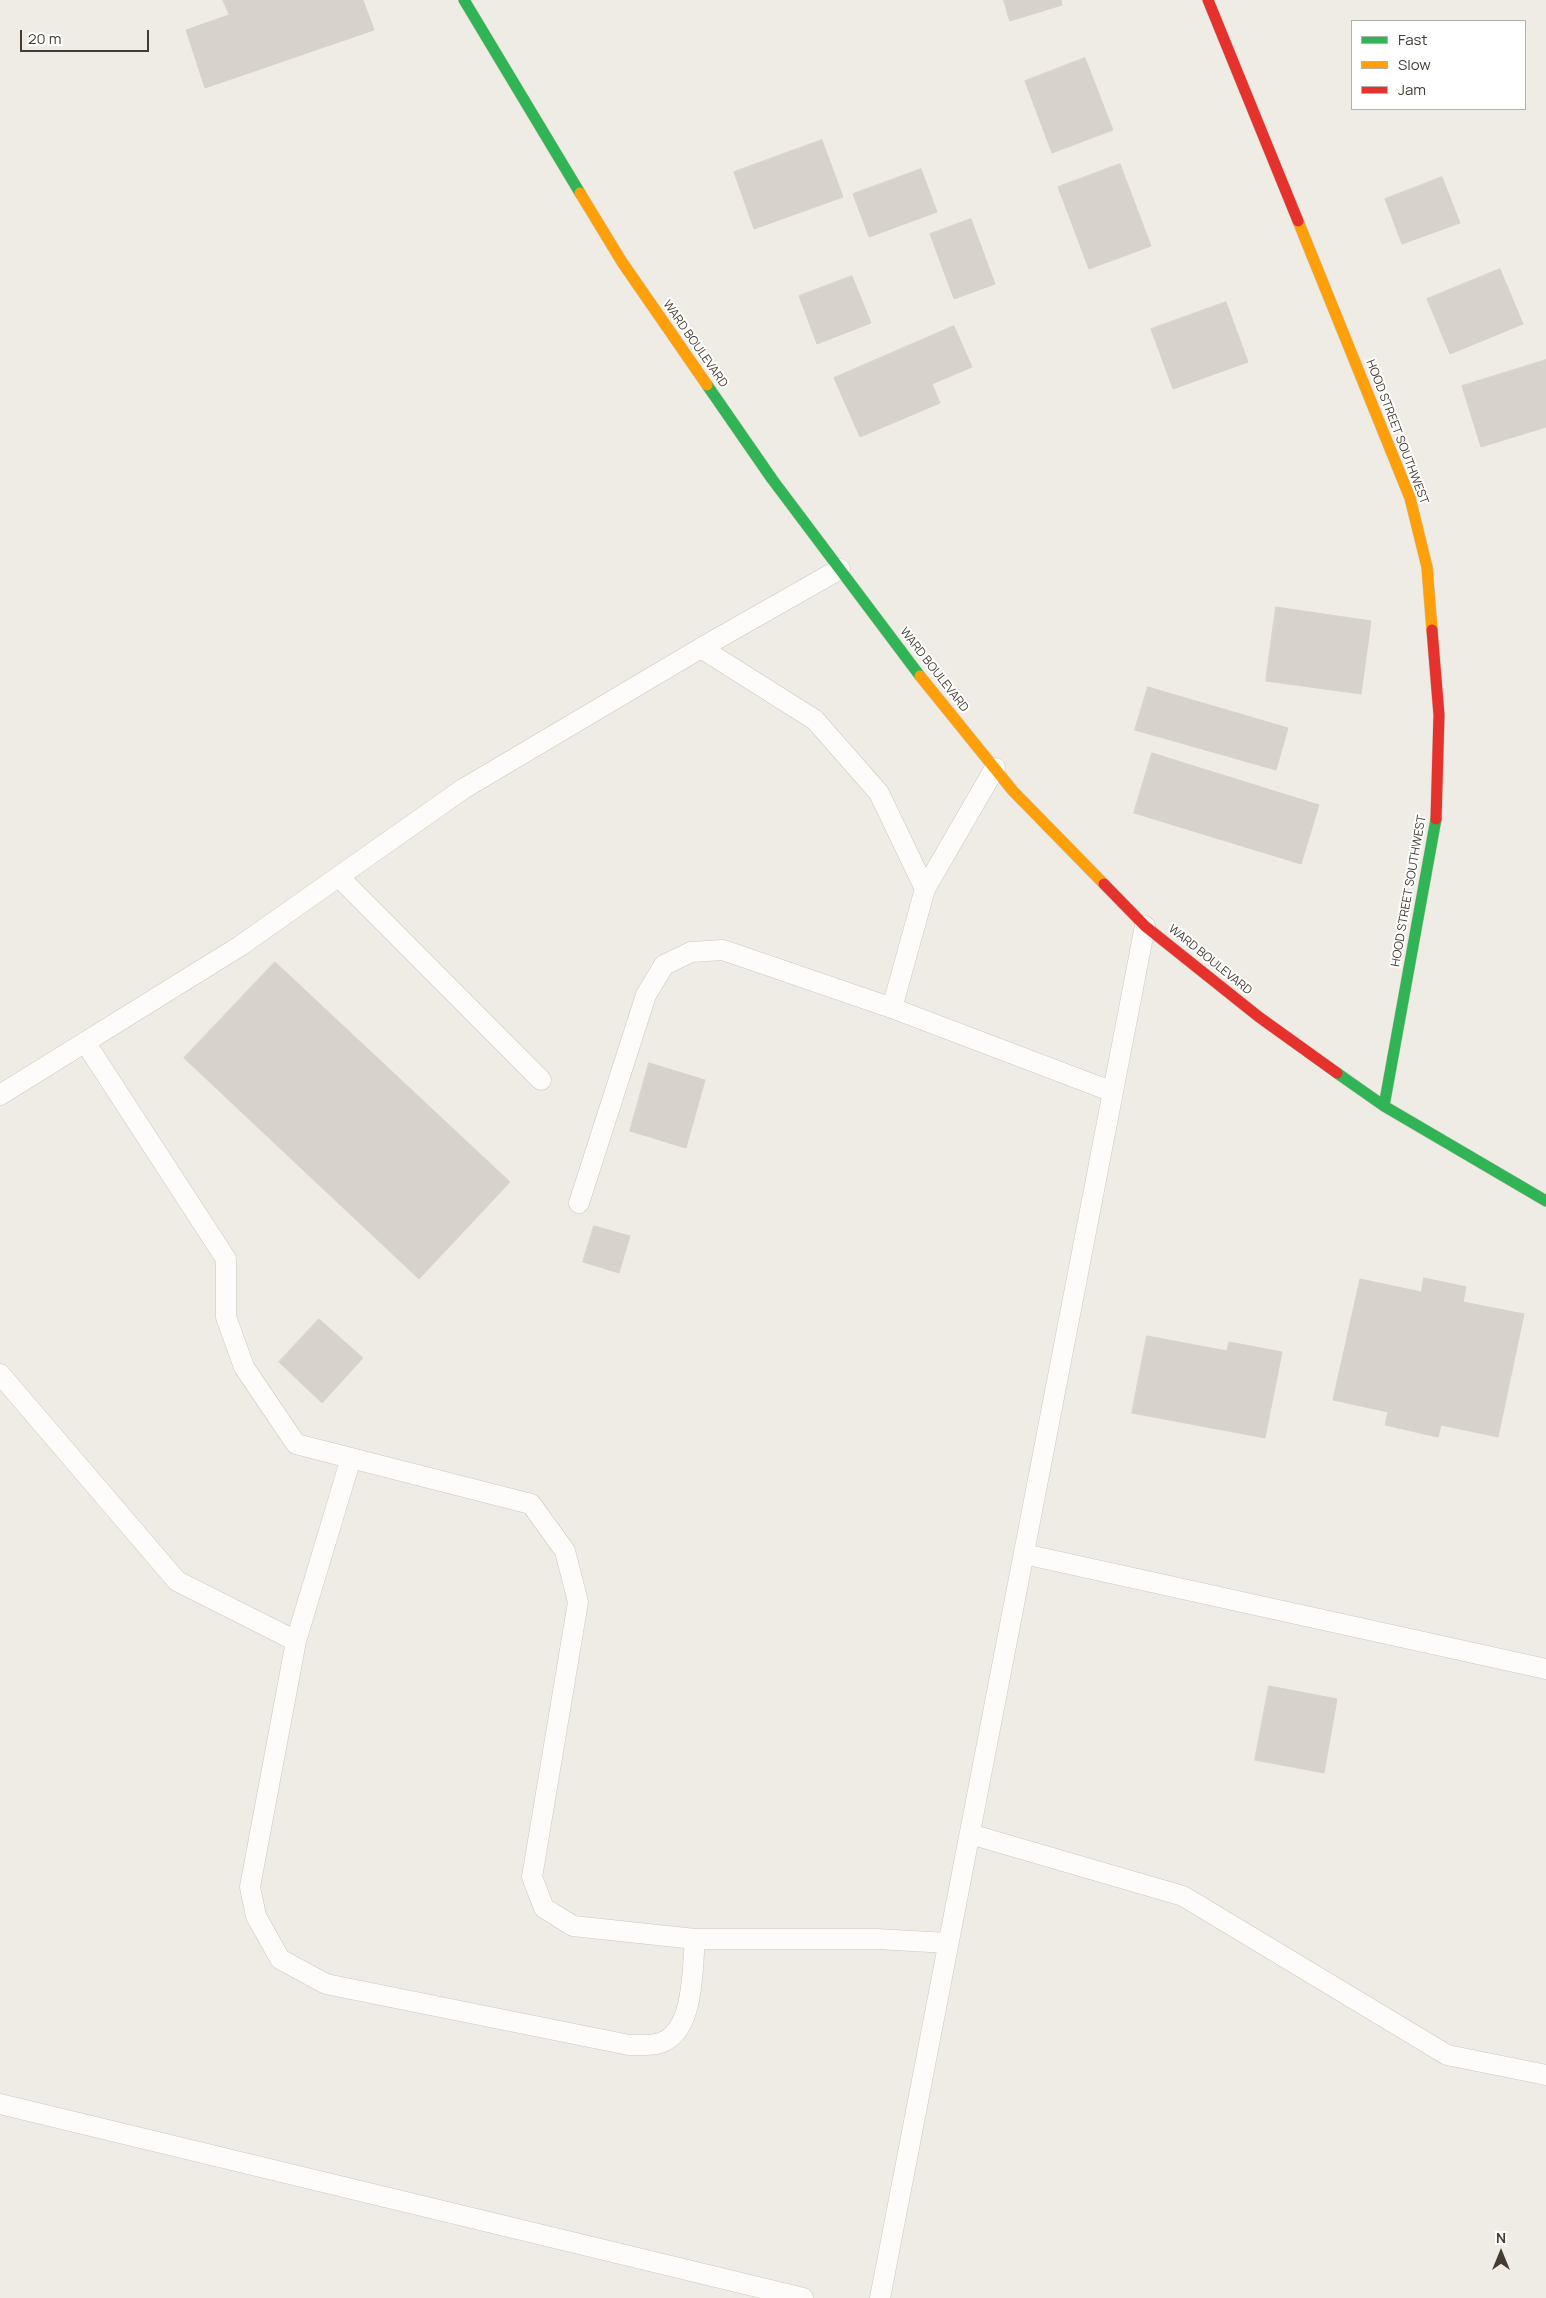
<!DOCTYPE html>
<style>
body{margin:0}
#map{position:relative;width:1546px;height:2298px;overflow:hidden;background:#efece5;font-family:Manrope,sans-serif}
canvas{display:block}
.legend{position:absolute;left:1351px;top:20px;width:175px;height:90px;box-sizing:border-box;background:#fff;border:1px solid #b4b1ad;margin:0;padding:6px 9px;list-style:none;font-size:15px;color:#443c32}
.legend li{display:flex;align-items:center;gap:10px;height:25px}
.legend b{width:25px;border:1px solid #b4b1ad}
.north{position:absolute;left:1476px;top:2228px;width:50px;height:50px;-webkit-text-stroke:4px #fff;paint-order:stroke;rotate:0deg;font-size:14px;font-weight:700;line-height:20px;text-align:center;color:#443c32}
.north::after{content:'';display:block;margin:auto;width:18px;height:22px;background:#443c32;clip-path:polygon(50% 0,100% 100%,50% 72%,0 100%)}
.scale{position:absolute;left:20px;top:30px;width:129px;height:22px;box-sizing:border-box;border:2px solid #443c32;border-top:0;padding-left:6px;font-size:15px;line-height:18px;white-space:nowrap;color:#443c32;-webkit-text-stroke:4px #fff;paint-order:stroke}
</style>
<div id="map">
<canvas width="1546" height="2298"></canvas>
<ul class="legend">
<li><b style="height:6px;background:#30b455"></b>Fast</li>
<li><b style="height:6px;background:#ff9f0a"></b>Slow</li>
<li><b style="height:6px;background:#e5322d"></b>Jam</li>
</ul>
<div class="north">N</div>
<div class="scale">20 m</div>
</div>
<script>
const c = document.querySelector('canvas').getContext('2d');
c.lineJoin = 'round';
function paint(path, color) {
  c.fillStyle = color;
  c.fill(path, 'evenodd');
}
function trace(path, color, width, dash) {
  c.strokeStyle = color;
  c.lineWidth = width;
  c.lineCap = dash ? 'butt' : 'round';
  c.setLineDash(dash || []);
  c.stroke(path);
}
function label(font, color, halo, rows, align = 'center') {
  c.font = font + ' Manrope,sans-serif';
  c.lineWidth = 4;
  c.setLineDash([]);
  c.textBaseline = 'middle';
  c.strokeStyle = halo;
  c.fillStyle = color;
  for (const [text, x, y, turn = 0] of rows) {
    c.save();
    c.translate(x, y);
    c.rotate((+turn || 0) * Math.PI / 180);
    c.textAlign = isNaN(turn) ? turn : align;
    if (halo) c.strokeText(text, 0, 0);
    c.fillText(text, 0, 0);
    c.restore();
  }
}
const building = new Path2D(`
 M223,0H363L374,30L205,88L186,30L229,15Z
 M1004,0H1061L1062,5L1010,21Z
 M1085,58L1113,130L1052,153L1025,81Z
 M822,140L843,197L754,229L734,172Z
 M1120,164L1151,246L1089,269L1058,187Z
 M921,169L937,212L869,237L853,194Z
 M1442,177L1460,223L1402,244L1385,199Z
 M971,219L995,284L954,299L930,234Z
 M1500,269L1523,324L1450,354L1427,299Z
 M852,276L871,323L817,344L799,296Z
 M1226,302L1248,362L1173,389L1151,329Z
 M954,326L972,367L932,384L940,403L860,437L834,378Z
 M1546,360V427L1481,447L1462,386Z
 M1276,607L1371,621L1361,694L1266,681Z
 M1148,687L1288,728L1276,770L1135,730Z
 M1152,753L1319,805L1301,864L1134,813Z
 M275,962L510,1182L419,1279L184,1058Z
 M649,1063L705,1080L686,1148L630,1131Z
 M594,1226L630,1236L619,1273L583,1262Z
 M1424,1278L1466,1287L1463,1302L1524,1314L1498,1437L1441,1425L1438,1437L1385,1425L1388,1412L1333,1400L1360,1279L1421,1292Z
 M319,1319L363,1358L322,1403L279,1362Z
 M1147,1336L1227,1351L1229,1342L1282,1352L1265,1438L1132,1413Z
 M1269,1686L1337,1699L1324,1773L1255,1760Z`);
paint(building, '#d7d3cc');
trace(building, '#d7d2cb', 1);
const lane = new Path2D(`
 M701,648L840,569
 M339,877L541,1080
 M925,889L995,768
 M85,1042L226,1259V1317L244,1367L296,1444L531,1504L565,1551L578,1602L532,1877L544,1908L573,1926L695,1939H877L948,1943
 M0,1095L240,946L463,789L701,648L815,720L879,793L925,889L892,1008L1113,1092
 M579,1203L646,995L664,965L691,952L723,950L892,1008
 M0,1374L177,1581L296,1641L250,1887L256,1916L280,1959L326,1984L629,2045C639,2045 651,2046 660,2043C695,2032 692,1968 695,1939
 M1024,1554L1546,1669
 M296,1641L351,1458
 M970,1834L1183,1896L1447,2055L1546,2075
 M0,2104L803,2298
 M880,2298L1145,926`);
const fast = new Path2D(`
 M464,0L580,193
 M707,385L772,479L920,676
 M1337,1073L1384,1106L1546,1201
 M1384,1106L1436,819`);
const slow = new Path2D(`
 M580,193L622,262L707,385
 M1298,221L1410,498L1427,567L1432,630
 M920,676L1013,791L1104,884`);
const jam = new Path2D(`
 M1208,0L1298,221
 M1432,630L1439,715L1436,819
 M1104,884L1145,926L1259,1017L1337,1073`);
trace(lane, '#cbc8c1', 21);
trace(fast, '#d0cabd', 12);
trace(slow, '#d0cabd', 12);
trace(jam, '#d0cabd', 12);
trace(lane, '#fdfcfb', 20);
trace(fast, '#30b455', 11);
trace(slow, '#ff9f0a', 11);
trace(jam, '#e5322d', 11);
label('12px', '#443c32', '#fff', [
 ["WARD BOULEVARD",695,344,55],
 ["HOOD STREET SOUTHWEST",1397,432,69],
 ["WARD BOULEVARD",934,670,52],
 ["HOOD STREET SOUTHWEST",1409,891,-80],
 ["WARD BOULEVARD",1210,960,39]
]);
</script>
